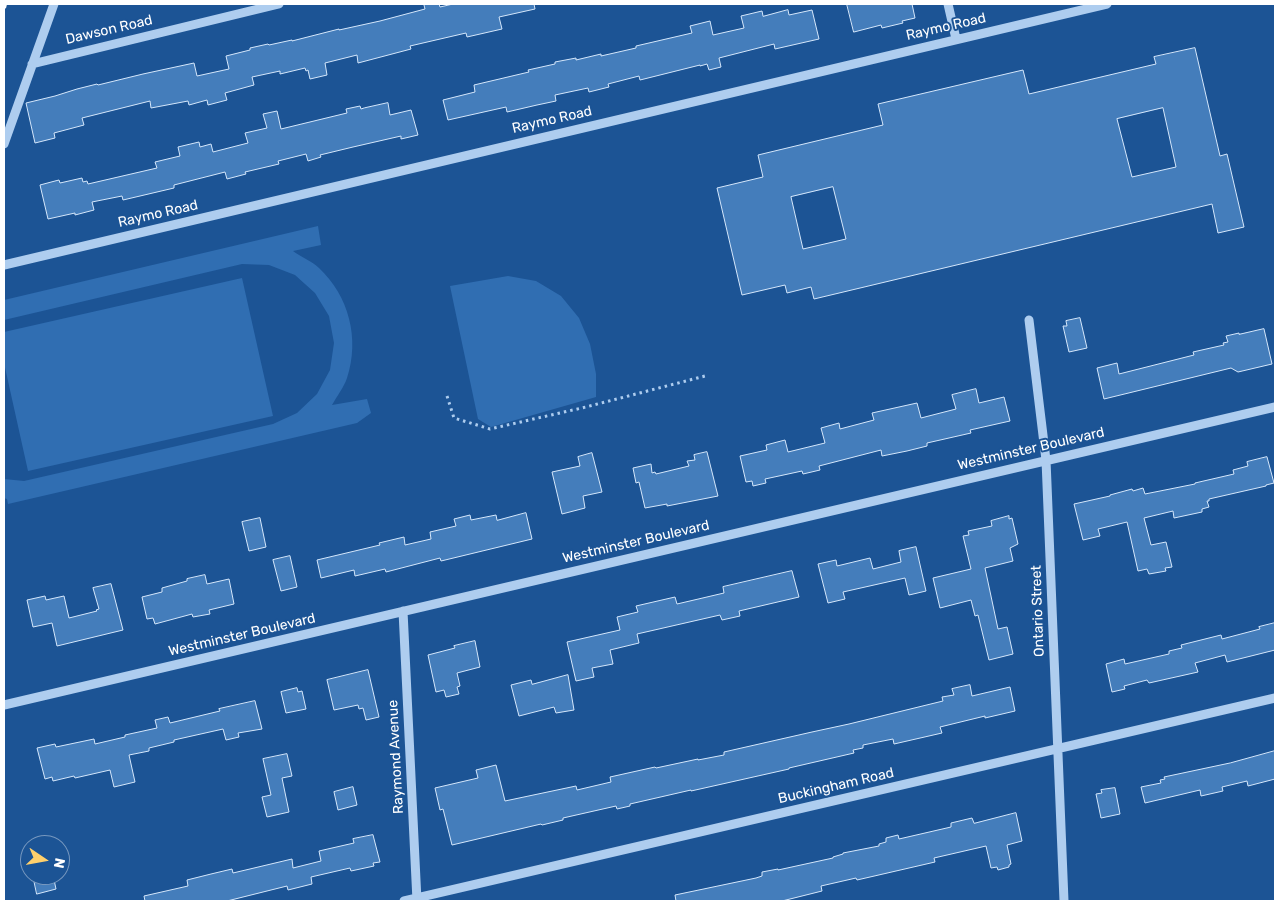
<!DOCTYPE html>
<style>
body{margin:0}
#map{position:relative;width:1279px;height:905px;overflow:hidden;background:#1c5495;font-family:Rubik,sans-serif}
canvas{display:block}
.frame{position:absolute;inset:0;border:5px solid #fff;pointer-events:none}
.north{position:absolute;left:20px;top:835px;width:50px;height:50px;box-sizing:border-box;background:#1c5495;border:1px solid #7798bf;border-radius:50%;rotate:102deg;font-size:14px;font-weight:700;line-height:20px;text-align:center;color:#fff}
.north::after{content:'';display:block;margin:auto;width:18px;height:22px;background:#ffd06c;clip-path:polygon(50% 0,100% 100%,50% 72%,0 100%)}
</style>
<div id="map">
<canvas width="1279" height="905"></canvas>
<div class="frame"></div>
<div class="north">N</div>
</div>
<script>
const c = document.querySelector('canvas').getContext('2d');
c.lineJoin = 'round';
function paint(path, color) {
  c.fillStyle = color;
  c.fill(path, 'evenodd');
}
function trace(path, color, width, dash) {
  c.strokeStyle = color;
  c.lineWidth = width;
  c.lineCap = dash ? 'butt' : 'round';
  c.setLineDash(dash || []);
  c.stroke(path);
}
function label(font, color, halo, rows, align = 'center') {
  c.font = font + ' Rubik,sans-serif';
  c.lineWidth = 4;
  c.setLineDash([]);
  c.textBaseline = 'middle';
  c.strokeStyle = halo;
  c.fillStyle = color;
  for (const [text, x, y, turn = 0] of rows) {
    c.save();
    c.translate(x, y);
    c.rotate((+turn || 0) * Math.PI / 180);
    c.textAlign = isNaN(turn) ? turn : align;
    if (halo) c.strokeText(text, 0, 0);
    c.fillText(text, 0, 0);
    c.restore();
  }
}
paint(new Path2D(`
 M318,226L321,245L293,251C301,257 312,261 319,268C349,296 360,339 347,378C344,387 337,396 332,405L367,399L371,413L357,423L8,504L7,499L4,498V479L24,481L273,424L297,413L317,394L330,370L334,343L329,316L315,293L295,275L269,265L242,264L4,320V300Z
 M508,276L536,281L561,296L579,318L590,344L596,374V397L491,427L478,419L450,286Z
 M242,278L273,416L28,471L4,363V332Z`), '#306eb2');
const building = new Path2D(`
 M431,4H439L440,7L453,4H534L535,9L499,17L502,29L467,37L466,33L410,46L411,49L358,63L357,55L325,63L327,75L310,79L308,70L306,71L305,68L280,74V71L252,77L254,85L225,93L227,100L208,105L207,100L189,105L188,101L151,108L150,101L82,118L84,125L54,133L55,138L35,143L26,103L55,96L77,89L97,84L98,85L143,74L194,63L197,76L229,69L226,56L250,50V48L268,44L269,45L292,40V41L339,29V30L380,21L425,9L424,5Z
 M847,4H912L915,18L902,21L903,23L882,28L881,25L854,32Z
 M788,10L789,15L812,10L819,39L775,49L774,44L719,58L721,67L709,70L707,64L700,66V65L640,80L639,76L608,84L609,87L589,92L588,88L555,95L556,101L537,105L507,112L506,107L448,120L443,100L475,92L474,85L529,72L528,70L555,64V62L576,58V60L601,54V56L636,48V46L692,33L690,26L710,21L713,35L744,28L741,16L762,11L763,16Z
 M1195,48L1220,156L1227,154L1244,227L1218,233L1212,204L814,299L811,287L787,293L785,285L742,295L717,188L763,177L758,155L883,125L878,104L1023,70L1029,94L1156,64L1154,57ZM1163,108L1176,167L1132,177L1117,119ZM833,187L846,239L803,249L791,197Z
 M388,103L390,115L411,110L418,135L401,139V136L353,147L320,155L321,157L308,161L306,154L278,161L279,164L245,172L246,174L227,179L225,172L174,185V188L123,200L122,196L92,202L94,210L75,215V213L48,219L40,185L55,181L59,180L60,183L82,178L83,182L87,181L88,184L157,168L155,162L180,156L178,147L199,142L200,147L211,144L213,152L248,143L245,133L267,128L263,114L277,111L281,129L347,113L346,109L360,106L361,109L364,108Z
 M1080,318L1087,348L1069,352L1063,326H1067L1066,321Z
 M1264,329L1272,364L1238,372L1231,368L1104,399L1097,368L1117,363L1119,374L1194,355L1193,352L1224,345L1223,343L1228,342L1226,336L1239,333V334Z
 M976,389L979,403L1004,397L1010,421L970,430L971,433L927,443V446L907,451L882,456L881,450L819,466L820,470L803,474L802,471L765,479L766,483L753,486L752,481L746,482L740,456L767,450L766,445L785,440L788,452L825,443L821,428L839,423L840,429L874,420L872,413L917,403L921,418L956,409L952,395Z
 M707,452L718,496L667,506V504L645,508L639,482L636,483L633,468L651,464L652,473L655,472L656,474L689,466L687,461L695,460L694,455Z
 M592,453L602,492L583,496L585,508L562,514L552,472L580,466L578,457Z
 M1267,457L1274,483L1266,485V486L1209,499V501H1207L1209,507L1202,509V512L1174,518L1173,511L1144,518L1151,545L1166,542L1172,567L1165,568L1166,571L1149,574L1147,569L1138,571L1127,522L1098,529L1100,536L1083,540L1074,504L1110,496V495L1132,489L1133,491L1143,488L1145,494L1195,484V483L1234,474L1233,470L1248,466L1247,462Z
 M526,513L532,539L441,561L440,558L386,572L385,569L355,576L354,570L321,578L317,560L380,545L379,543L404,537L405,545L431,539L430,532L456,526L454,519L470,515L471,520L496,515L497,520Z
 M1009,516V519L1012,518L1018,544L1010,548L1013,561L985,568L998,629L1007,627L1013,654L989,660L978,615L975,616L971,600L940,608L933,578L971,569L963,536L969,535L968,531L992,526L991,521Z
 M260,518L266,547L249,551L242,522Z
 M916,547L926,591L909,595L905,578L843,592L845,599L828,603L818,564L836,560L837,566L870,558L873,569L901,562L899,551Z
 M290,556L297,587L281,591L273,560Z
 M792,571L799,597L739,611L740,616L722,620L720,615L637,634L639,643L610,650L613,664L592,668L594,677L576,681L567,642L620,630L617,617L638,612L636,606L675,597L677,604L724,593L723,587Z
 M205,575L207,584L229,579L234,604L209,610L210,614L193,617L192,614L155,624L153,618L147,619L142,597L162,592V588L187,581V579Z
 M111,584L123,630L57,646L52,623L33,627L27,600L45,596L46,600L64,596L69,618L97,611L96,610L99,609L93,588Z
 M1275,623V650L1227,662L1225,655L1195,663L1198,672L1149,683L1147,680L1124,686L1125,689L1112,692L1106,664L1124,659L1125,664L1169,654V651L1182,648L1181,645L1221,635L1222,639L1260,629L1259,627Z
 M475,641L480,667L457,673L460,686L457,687L459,694L446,697L444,690L436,692L428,655L455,648L454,646Z
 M368,670L379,717L366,720L363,708L359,709L358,705L334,710L327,680Z
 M568,675L574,710L556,713L554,707L519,716L511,685L531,680L532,684Z
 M970,685L972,696L1010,687L1015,711L985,718V716L940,727L942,733L894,744L893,739L863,745V748L853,750L854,753L789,768V769L691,791V790L630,804V806L617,809L616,806L563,818V820L542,825L541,824L452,845L443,809L440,810L435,788L478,778L476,770L496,765L505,801L576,786L577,790L611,782L610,777L655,767L656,768L698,759V760L724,755V752L812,732L849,724L943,701L942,697L954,695L952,689Z
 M297,688L298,692L302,691L306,709L286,713L281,692Z
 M255,701L262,729L238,733L239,737L226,740L223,729L174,740V742L149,748V751L129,755L135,782L114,787L110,770L75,778L74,776L53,781L52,777L45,779L37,748L55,744L56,747L94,739L95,744L125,737V735L157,728L155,720L168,717L170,723L220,711L219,709Z
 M1275,751V779L1248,786L1247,781L1222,787L1223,791L1201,796L1200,790L1145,803L1141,787L1161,783L1160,780L1165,779L1164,777L1230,763Z
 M287,754L292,776L282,778L289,812L267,817L262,797L271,795L263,759Z
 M353,787L357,805L338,810L334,792Z
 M1115,788L1120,814L1101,818L1096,794L1102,793L1101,790Z
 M1016,813L1022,841L1007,845L1011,864L1009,865V867L998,870L997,867L991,868L986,846L934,858L935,862L857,880L856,878L821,886L822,891L782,901H676L675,895L756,878L762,876V872L778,869V870L833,858V857L843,854V853L879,846V844L886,842V838L898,835L899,839L951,827V823L972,818L974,823Z
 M373,835L380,862L373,863L374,866L351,871L350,868L311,877L312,884L288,890L287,886L227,901H145L144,896L188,886L187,880L211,874L232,869L233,873L292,859L293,868L321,861L319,851L354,843L353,839Z
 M33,875H53L56,889L37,894Z`);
paint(building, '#447dbb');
trace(building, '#d5e7fb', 1);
trace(new Path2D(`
 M447,396L454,418L490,429L586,407L705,376`), '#aecdef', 3, [2.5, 4]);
trace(new Path2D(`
 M948,4L956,39
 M32,64L279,4
 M4,144L54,4
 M4,265L1107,4
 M1029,320L1046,460L1064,901
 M403,611L417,901
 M4,705L1275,407
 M404,901L1275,698`), '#aecdef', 9);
trace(new Path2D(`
 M4,8L5,4`), '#fff', 4, [9, 4]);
label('14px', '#fff', '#1c5495', [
 ["Raymo Road",946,27,-13],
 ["Dawson Road",109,30,-13],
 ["Raymo Road",552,120,-13],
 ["Raymo Road",158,214,-13],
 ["Westminster Boulevard",1031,449,-13],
 ["Westminster Boulevard",636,542,-13],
 ["Ontario Street",1038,611,-92],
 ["Westminster Boulevard",242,635,-13],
 ["Raymond Avenue",396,757,-93],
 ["Buckingham Road",836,786,-13]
]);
</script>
